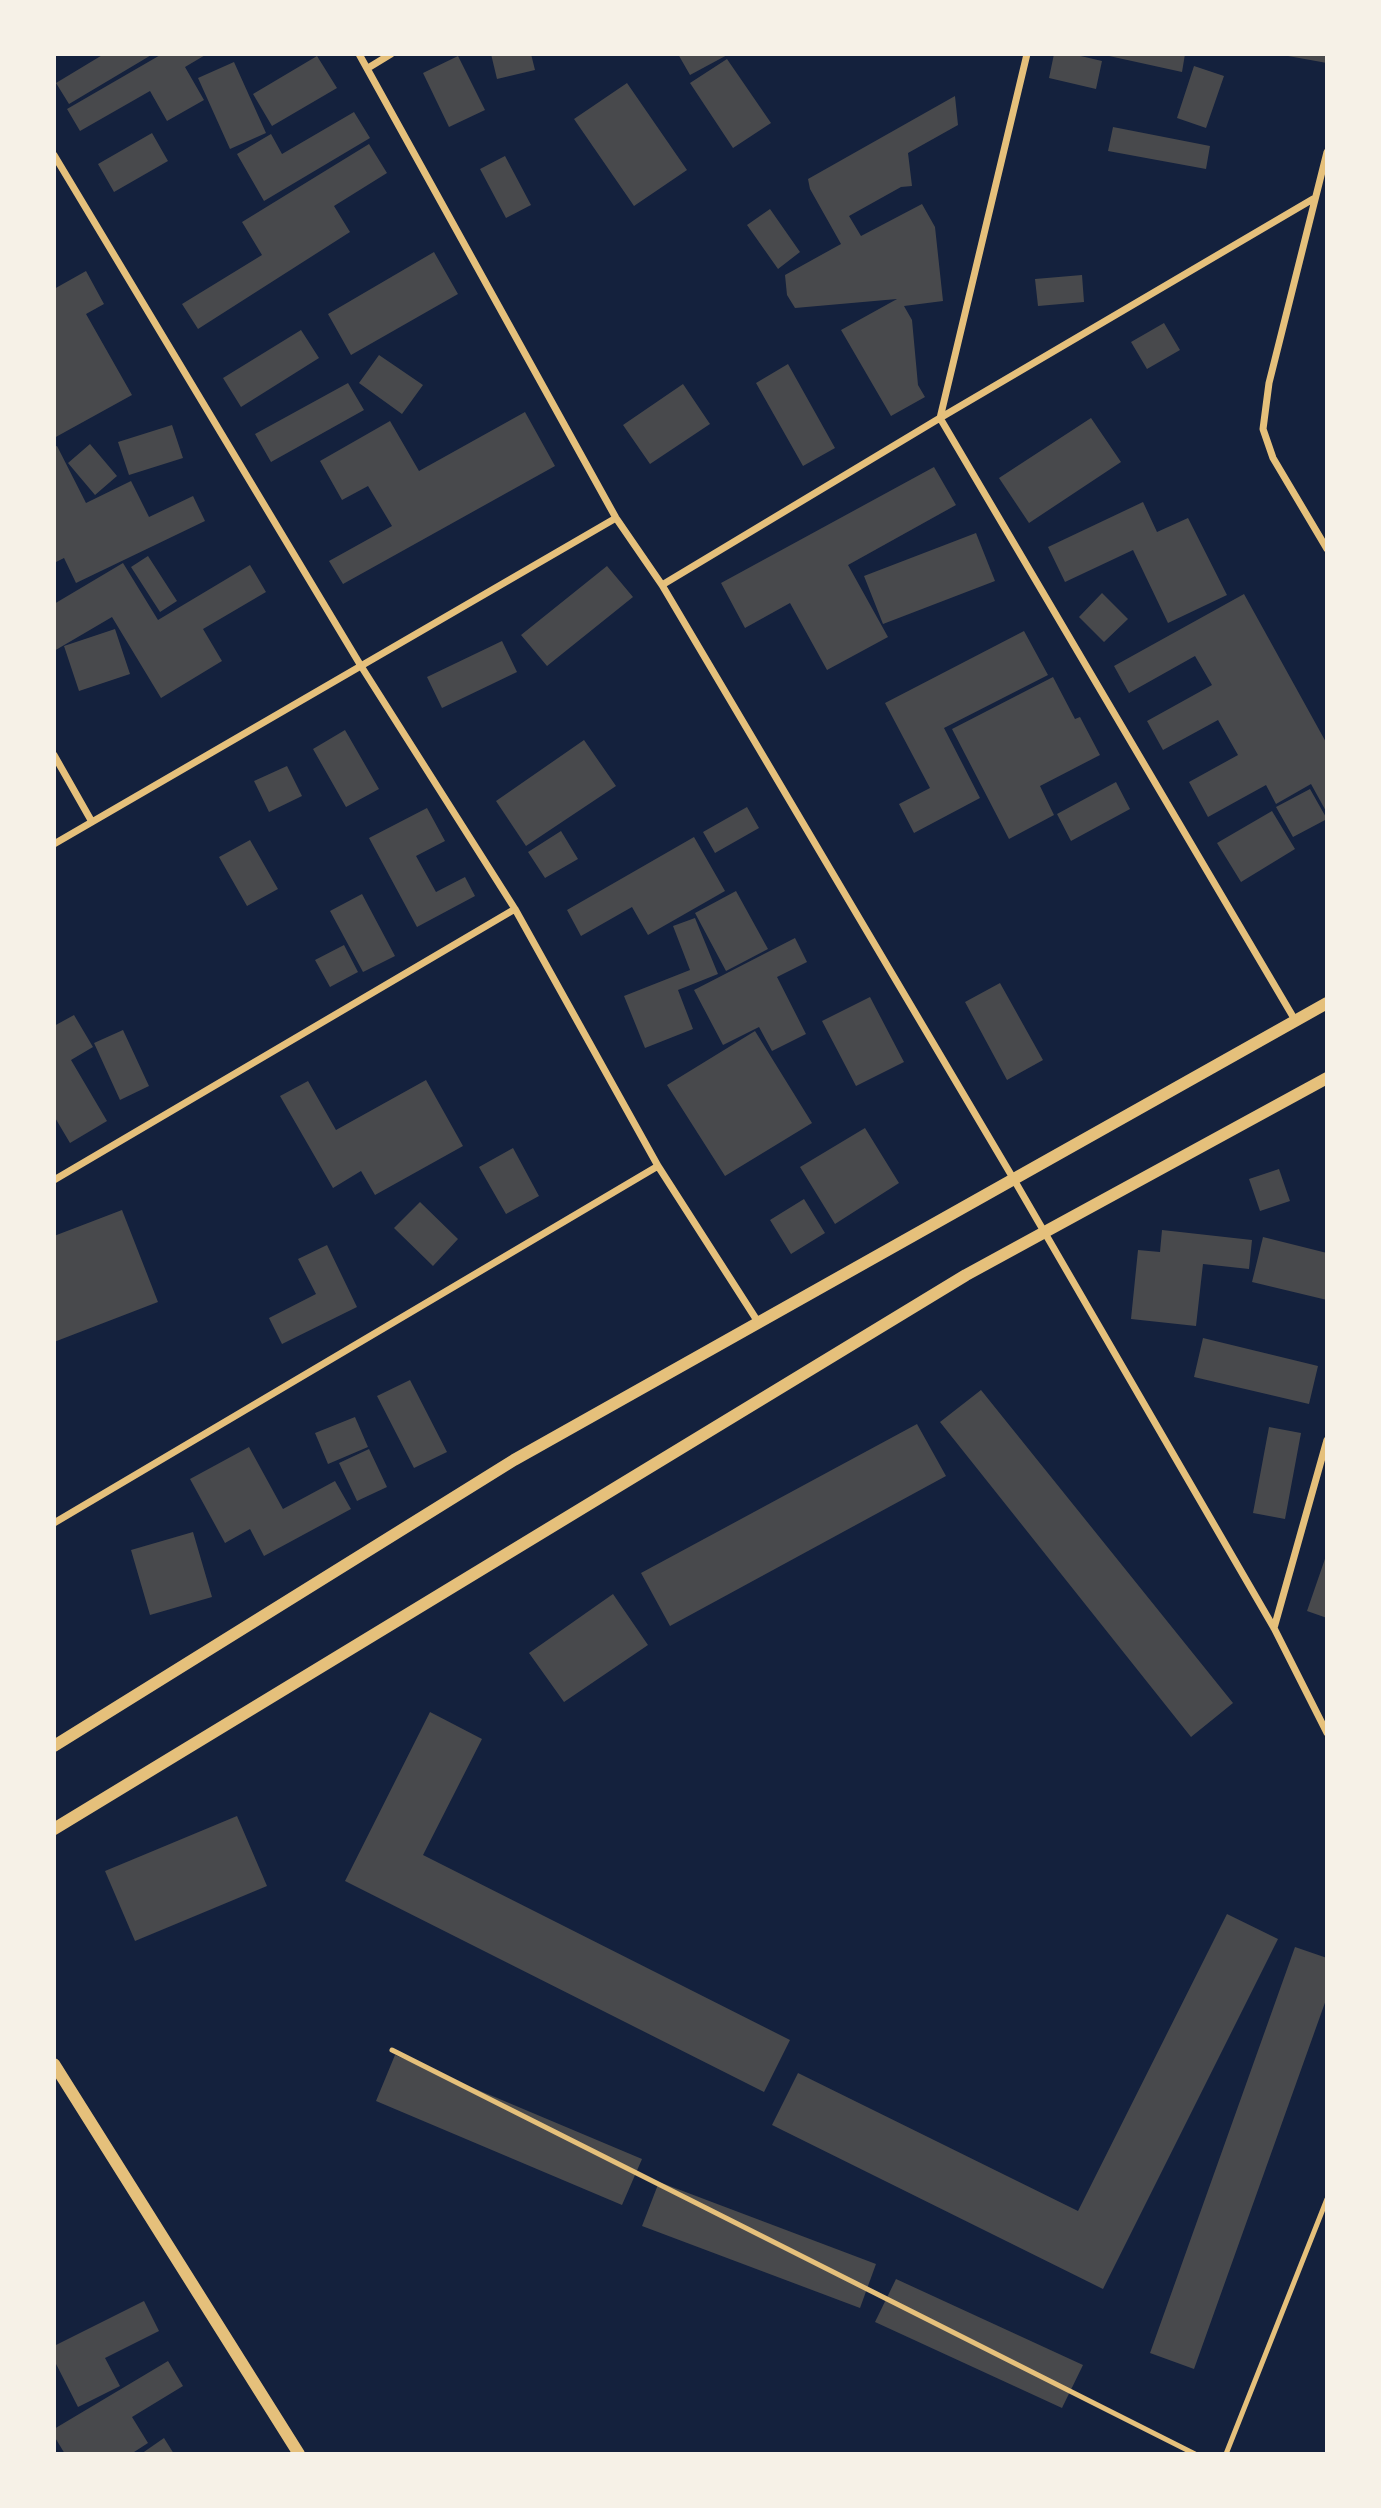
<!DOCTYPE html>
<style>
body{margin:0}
#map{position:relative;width:1381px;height:2508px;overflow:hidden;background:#14213d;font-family:Jost,sans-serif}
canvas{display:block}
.frame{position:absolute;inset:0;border:56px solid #f6f1e7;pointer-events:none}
</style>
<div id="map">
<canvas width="1381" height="2508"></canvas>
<div class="frame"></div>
</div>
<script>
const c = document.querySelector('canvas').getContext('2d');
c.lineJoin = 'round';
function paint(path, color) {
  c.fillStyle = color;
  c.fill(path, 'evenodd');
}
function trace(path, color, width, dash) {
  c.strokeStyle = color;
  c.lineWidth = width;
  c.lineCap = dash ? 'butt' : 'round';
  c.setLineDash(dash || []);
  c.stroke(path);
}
paint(new Path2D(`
 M104,54H153L69,104L56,83Z
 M162,54H207L185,67L204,100L167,121L150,91L80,131L67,109Z
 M491,54H531L535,70L497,79Z
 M678,54H729L690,75Z
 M1054,54H1072L1102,61L1096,89L1049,78Z
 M1100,54H1185L1182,72Z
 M1288,54H1327V63L1288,56Z
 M317,56L337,88L272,126L253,94Z
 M458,56L485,110L449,127L423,73Z
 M727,59L771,123L733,148L690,83Z
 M234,62L266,133L230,149L198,78Z
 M1194,66L1224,76L1206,128L1177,118Z
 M627,83L687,170L634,206L574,119Z
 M955,96L958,125L908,153L912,186L901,187L849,216L861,236L922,204L935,227L943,301L904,306L912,320L918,385L925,397L891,416L841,330L897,299L795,308L787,295L785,275L841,244L810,189L808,179Z
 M354,112L370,138L264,201L237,154L271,134L282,154Z
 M1113,127L1210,146L1206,169L1108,151Z
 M152,133L168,161L114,192L98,164Z
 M369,144L387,173L334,206L350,232L198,329L182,304L262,255L242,222Z
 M505,156L531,205L506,218L480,169Z
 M770,209L800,252L778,269L747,225Z
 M434,252L458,294L351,355L328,314Z
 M86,271L104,304L86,314L132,395L54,438V289Z
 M1082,275L1084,302L1038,306L1035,279Z
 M1164,323L1180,350L1147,369L1131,342Z
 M301,330L319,358L241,407L223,378Z
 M379,355L423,385L402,414L359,383Z
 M788,364L835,448L803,466L756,383Z
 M348,383L364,410L271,462L255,434Z
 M683,384L710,424L650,464L623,425Z
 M525,412L555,466L343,584L329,561L392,526L368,486L342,500L320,461L390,421L419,471Z
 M1091,418L1121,462L1029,523L999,478Z
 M172,425L183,458L129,475L118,442Z
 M90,444L117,476L95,495L68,463Z
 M57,446L86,503L131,481L149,517L193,496L205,521L76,583L64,558L54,563V447Z
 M934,467L956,505L848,565L888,637L827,670L790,603L745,628L721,583Z
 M1143,502L1157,532L1188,518L1227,595L1168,623L1133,550L1065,582L1048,547Z
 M976,533L995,581L883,624L864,576Z
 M148,556L177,601L160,612L131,567Z
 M123,563L158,620L250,565L266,592L203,629L222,661L161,698L112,617L54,651V604Z
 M607,566L633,597L547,666L521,635Z
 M1102,593L1128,619L1104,642L1079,617Z
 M1244,594L1327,744V813L1311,784L1276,804L1266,785L1208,817L1189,782L1238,755L1218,720L1163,750L1147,721L1212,685L1195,656L1129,693L1114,666Z
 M115,629L130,674L79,691L64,646Z
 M1024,631L1048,675L944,728L980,798L914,833L899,804L930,788L885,703Z
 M502,641L517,672L442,708L427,677Z
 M1053,677L1075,719L1080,717L1100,755L1040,786L1054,815L1009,839L952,729Z
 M345,730L379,789L346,807L313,749Z
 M584,740L616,786L526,846L496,801Z
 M287,766L302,796L269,812L254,781Z
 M1116,782L1130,809L1071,841L1057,814Z
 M1310,789L1327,819L1293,837L1276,807Z
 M747,807L759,828L715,853L703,832Z
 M427,808L445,841L416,856L436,892L465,877L475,896L417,927L369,838Z
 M1272,811L1295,849L1241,882L1217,843Z
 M561,831L578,859L545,878L528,852Z
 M694,837L725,891L648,935L632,907L581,936L567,910Z
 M250,840L278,889L247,906L219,857Z
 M736,891L768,949L726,971L695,913Z
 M362,894L395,956L363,972L330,911Z
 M695,918L718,974L678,990L693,1029L645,1048L624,996L690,970L673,926Z
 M795,938L807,962L777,977L806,1034L772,1051L759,1027L723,1045L694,990Z
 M344,945L358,972L330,987L315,960Z
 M1000,983L1043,1060L1007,1080L965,1002Z
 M870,997L904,1062L856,1086L822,1021Z
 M74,1015L93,1047L71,1060L107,1121L70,1143L54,1116V1026Z
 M123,1030L149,1086L120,1100L94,1043Z
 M755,1031L812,1123L725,1176L667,1085Z
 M426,1080L463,1146L375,1195L361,1171L333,1188L280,1096L308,1081L336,1130Z
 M865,1128L899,1183L835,1224L800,1167Z
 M513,1148L539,1196L506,1214L479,1167Z
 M1279,1169L1290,1201L1260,1211L1249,1179Z
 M804,1199L825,1233L791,1254L770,1220Z
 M420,1202L458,1239L433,1266L394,1228Z
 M122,1210L158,1302L54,1342V1236Z
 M1162,1230L1252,1240L1249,1269L1203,1264L1196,1326L1131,1319L1138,1250L1160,1252Z
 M1263,1237L1327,1253V1300L1252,1282Z
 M327,1245L357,1307L282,1344L269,1318L316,1294L298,1259Z
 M1203,1338L1318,1366L1309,1404L1194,1377Z
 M410,1380L447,1452L414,1468L377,1396Z
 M981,1390L1233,1703L1191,1737L940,1422Z
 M355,1417L368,1447L328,1464L315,1433Z
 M917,1424L946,1476L670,1626L641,1573Z
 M1269,1427L1301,1433L1285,1519L1253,1513Z
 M249,1447L283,1509L335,1481L351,1509L264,1556L250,1529L225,1543L190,1479Z
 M369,1449L387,1487L357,1501L339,1463Z
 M193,1532L212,1597L150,1615L131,1550Z
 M1327,1553V1618L1307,1611Z
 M613,1594L648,1645L564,1702L529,1653Z
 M430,1712L482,1739L423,1855L790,2040L764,2092L345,1881Z
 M237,1816L267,1886L135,1941L105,1871Z
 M1227,1914L1278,1939L1103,2289L772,2125L798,2073L1078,2211Z
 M1295,1947L1327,1958V1997L1194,2369L1150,2353Z
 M395,2055L642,2159L622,2205L376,2101Z
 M659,2182L876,2264L860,2308L642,2226Z
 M896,2279L1083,2365L1062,2408L875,2322Z
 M144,2301L159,2331L105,2358L120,2386L78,2407L54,2360V2346Z
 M168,2361L183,2386L132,2417L148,2443L131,2454H65L54,2436V2429Z
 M164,2438L174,2454H141Z`), '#48494c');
trace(new Path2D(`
 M392,2050L1195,2454
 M1226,2454L1327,2199`), '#e5c07b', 5);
trace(new Path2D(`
 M359,54L616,518L662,585L1013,1178L1274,1628L1327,1733
 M1027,54L940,418L1295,1020
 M368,68L391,54
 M1327,152L1269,383L1263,429L1273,458L1327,549
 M54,155L361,666L515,909L658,1166L758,1322
 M662,585L940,418L1313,199
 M54,755L92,822
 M54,844L616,518
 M54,1180L515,909
 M54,1523L658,1166
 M1274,1628L1327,1440`), '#e5c07b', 7);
trace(new Path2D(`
 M54,1746L514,1460L1327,1003
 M54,1829L966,1275L1327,1078
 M54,2064L299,2454`), '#e5c07b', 12);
</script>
